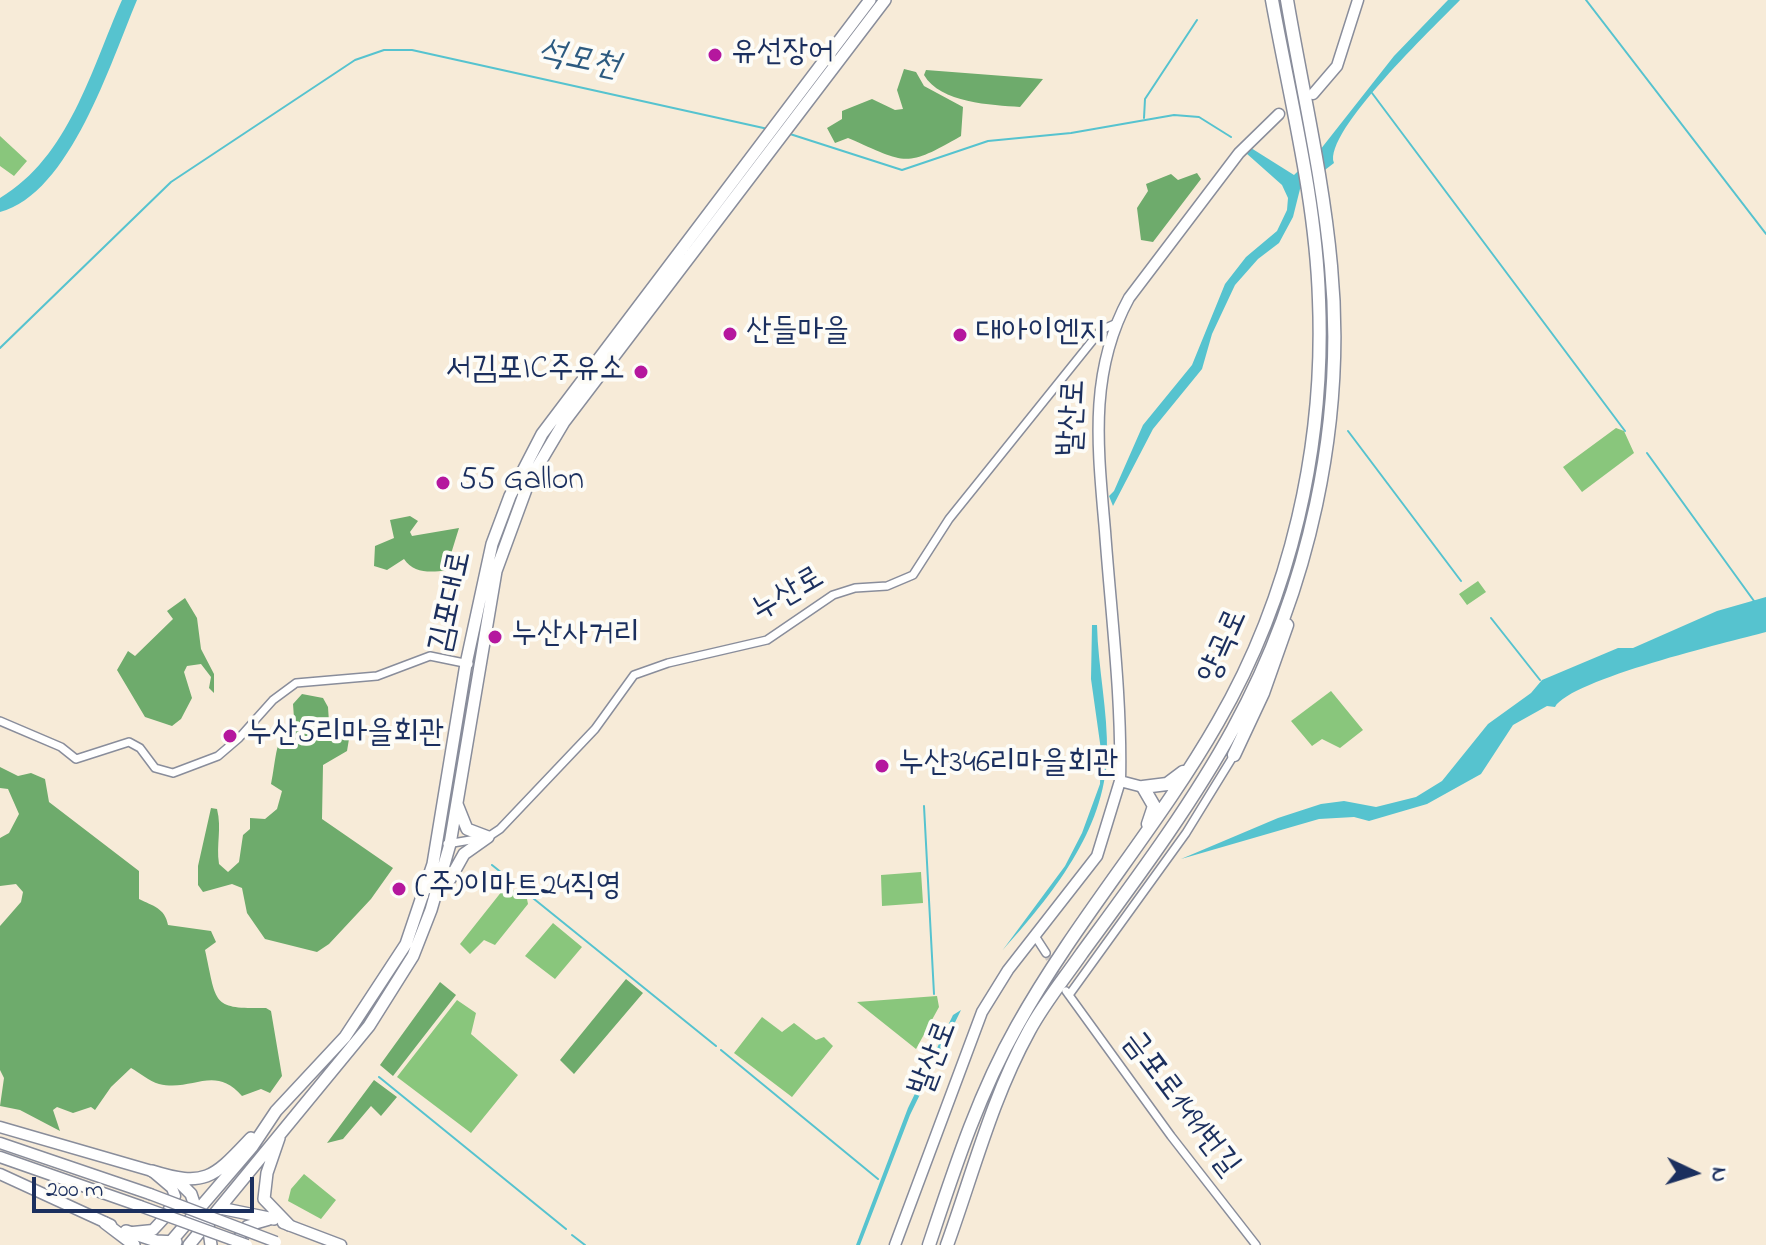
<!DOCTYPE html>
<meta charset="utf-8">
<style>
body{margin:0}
#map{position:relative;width:1766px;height:1245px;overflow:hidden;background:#f7ebd8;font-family:"Indie Flower",sans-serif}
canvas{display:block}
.north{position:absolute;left:1654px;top:1133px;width:80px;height:80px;-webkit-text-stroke:6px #fdfcf7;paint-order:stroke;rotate:94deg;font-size:22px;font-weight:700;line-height:32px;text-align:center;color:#1b2f5e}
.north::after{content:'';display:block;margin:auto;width:28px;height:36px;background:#1b2f5e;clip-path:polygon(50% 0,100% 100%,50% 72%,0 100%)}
.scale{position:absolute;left:32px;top:1177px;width:222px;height:36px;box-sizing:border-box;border:4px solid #1b2f5e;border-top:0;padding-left:10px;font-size:24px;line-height:28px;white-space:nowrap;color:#1b2f5e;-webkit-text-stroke:6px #fdfcf7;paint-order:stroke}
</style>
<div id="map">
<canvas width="1766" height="1245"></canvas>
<div class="north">N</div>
<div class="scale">200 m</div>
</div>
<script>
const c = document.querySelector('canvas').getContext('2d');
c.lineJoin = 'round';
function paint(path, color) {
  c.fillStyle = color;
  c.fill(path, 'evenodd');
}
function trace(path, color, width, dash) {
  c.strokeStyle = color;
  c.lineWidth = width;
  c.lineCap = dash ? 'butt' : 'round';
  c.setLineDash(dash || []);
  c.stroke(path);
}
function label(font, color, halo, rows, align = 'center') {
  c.font = font + ' "Indie Flower","Poor Story",sans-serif';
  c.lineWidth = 8;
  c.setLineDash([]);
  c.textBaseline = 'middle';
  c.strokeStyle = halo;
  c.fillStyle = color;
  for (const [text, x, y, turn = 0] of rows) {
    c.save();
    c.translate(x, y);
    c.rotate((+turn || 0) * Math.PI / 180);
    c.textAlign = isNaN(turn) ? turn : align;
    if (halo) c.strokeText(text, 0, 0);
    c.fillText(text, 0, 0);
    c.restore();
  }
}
paint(new Path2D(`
 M0,136L27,161L14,176L0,166Z
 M1616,428L1624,431L1634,453L1582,492L1563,467Z
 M1478,581L1486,592L1467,605L1459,594Z
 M1331,691L1363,730L1340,748L1322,739L1312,746L1291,721Z
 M921,872L923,903L882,906L881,875Z
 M506,886L527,899L528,904L495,945L484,940L470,954L460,944Z
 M553,923L582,947L555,979L525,956Z
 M937,996L939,1007L916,1049L857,1002Z
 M457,1000L476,1013L471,1034L518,1075L471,1133L397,1077Z
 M762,1017L782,1032L794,1023L816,1040L824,1037L833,1046L792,1097L734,1053Z
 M304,1174L336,1200L321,1219L288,1201L291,1189Z`), '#89c67c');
paint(new Path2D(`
 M904,69L916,72L924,86L963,107L961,136C904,169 906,163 848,138L835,143L827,128L842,119V111L872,99L895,110L903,109L897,90Z
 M926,70L1043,79L1020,107C992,105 940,103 924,75Z
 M1197,173L1201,179L1153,242L1141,240L1137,208L1148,191L1146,184L1171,174L1178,180Z
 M410,516L418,521L410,532L412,536L459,528L446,570C431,573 413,573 404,559L387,570L374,566L375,546L394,538L390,520Z
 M185,598L197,618L201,649L214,674V693L209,688L211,677L201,664L187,666L184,672L192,698L181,719L172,726L145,717L117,670L128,651L135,656L173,619L167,611Z
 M302,694L323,698L328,707L330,737L349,739L347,751L323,765L322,819L393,868L371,899L329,944L317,952L265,939L247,913L242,888L232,884L203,892L198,885V866L211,808L217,809C222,829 216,844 219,864L228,872L239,862L243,835L250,829V818L265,819L277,809L282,791L271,784C276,762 275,733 294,718L293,704Z
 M0,767L18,776L31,773L45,779L49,802L139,871V899C153,906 165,908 168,925L211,931L216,942L205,950C217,1004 211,1009 266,1008L271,1011L282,1076L270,1093L261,1089L242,1096C214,1064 193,1092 159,1084C149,1081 140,1073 131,1068L111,1087L95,1110L91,1107L73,1113L57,1107L53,1110L60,1131L20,1110L0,1106L4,1078L0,1070V926L21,902L23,892L16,884L0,886V838L9,833L19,814L8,789L0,788Z
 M626,979L643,993L574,1074L560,1060Z
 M440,982L456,995L393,1076L380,1065Z
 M374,1080L397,1097L381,1116L371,1106L343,1139L327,1143Z`), '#6eab6c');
paint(new Path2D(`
 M122,0H137C111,61 70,194 0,212V198C69,157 91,70 122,0Z
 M1448,0H1460C1435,26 1323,132 1334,163L1300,189L1293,217L1279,243L1258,259L1235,285L1212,334L1202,369L1153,429L1113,506L1109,496L1114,491L1143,425L1192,365L1225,284L1246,257L1277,231L1287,210L1288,198L1282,185L1246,153L1251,148L1294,175L1320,150L1394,56Z
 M1766,597V632C1729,642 1571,679 1555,707L1547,706L1513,725L1481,774L1427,804L1369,821L1354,817L1319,819L1181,859L1278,818L1321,804L1344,801L1376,807L1416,797L1442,781L1488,724L1531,693L1542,680L1618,648H1633L1717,611Z
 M1092,625H1097C1098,668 1108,711 1107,754C1105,831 1051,896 1002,951L1065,866L1082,833L1100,784L1101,750L1091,679Z
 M961,1010L910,1115L860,1245H856L908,1108L953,1015Z`), '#56c3cf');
trace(new Path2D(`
 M1586,0L1766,234
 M1372,93L1625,431
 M1144,118L1145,99L1197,20
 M790,134L902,170L988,141L1071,133L1174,115L1199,117L1231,137
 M0,348L171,182L355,60L384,50H412L768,129
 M1348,431L1461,581
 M1647,453L1754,601
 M1491,618L1540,680
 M924,806L934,994
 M492,865L716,1046
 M938,1028L943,1037
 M721,1050L878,1179
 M379,1077L566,1229
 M572,1235L585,1245`), '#56c3cf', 2);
trace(new Path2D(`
 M1046,953L1062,983`), '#cbc5c0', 7, [7, 3.5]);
const street = new Path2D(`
 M0,721L61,747L76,759L129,742L140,748L155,768L173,773L218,756L239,738L273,700L296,683L377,676L430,656L469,664
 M447,844L488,837L500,829L595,729L634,675L668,663L767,640L833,595L855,588L887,586L913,575L949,519L1101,330L1117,323
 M1035,936L1046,953
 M1066,991L1171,1136L1256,1245
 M1069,995L1186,833L1234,755`);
const secondary = new Path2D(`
 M1313,94L1337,66L1358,0
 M1120,781C1122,698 1111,614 1105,531C1098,449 1088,373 1129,298L1239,153L1279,114
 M0,1127L152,1171L172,1188L175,1196L166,1216L153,1230L133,1232
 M0,1143L150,1194
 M0,1157L140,1206
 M0,1174L111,1225
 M283,1223L341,1245
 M234,1245L247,1226L268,1220
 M895,1245L982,1012L1008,970L1097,856L1120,781L1143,787`);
const primary = new Path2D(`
 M457,804L467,829L488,837
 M439,885L450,879L464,854L488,837
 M279,1138L267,1173L264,1199L289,1225
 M152,1171C206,1188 214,1177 251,1138
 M176,1179L191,1194L199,1218
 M220,1208L274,1219
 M105,1223L134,1245
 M208,1224L211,1245
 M126,1231L156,1241L176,1242
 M168,1245L252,1147L276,1111L345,1037L406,944L433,864L466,664L492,544L510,496L542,434L870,0
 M189,1245L369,1026L413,956L431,910L450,844L496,571L529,481L564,422L885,0`);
const highway = new Path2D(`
 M1234,755L1263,693L1287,625
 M1143,787L1154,806L1148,824
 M1143,787L1167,784L1183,772
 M929,1245C954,1170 978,1095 1017,1026C1076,920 1158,827 1218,722C1291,596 1325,445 1319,300C1316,200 1290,99 1272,0
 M947,1245C973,1173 992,1098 1029,1031C1044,1003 1064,979 1082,953C1134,882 1191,806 1233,729C1309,591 1346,423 1331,266C1323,177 1302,88 1287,0`);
trace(street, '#898d9b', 10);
trace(secondary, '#898d9b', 13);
trace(primary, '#898d9b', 14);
trace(highway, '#898d9b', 15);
trace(street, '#fff', 7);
trace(secondary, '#fff', 10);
trace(primary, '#fff', 11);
trace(highway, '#fff', 12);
const secondaryBridge = new Path2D(`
 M150,1194L276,1242
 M140,1206L247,1245`);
trace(secondaryBridge, '#898d9b', 13, []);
trace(secondaryBridge, '#fff', 10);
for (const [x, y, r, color] of [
 [715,55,8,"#b5179e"],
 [730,334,8,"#b5179e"],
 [960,335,8,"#b5179e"],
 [641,372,8,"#b5179e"],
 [443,483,8,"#b5179e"],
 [495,637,8,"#b5179e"],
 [230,736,8,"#b5179e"],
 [882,766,8,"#b5179e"],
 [399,889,8,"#b5179e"]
]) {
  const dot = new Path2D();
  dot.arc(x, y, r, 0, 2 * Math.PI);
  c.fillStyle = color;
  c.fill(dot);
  trace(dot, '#fdfcf7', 3);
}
label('32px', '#1b2f5e', '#fdfcf7', [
 ["유선장어",731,55],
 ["산들마을",746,334],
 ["대아이엔지",976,335],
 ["서김포IC주유소",625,372,"right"],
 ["55 Gallon",459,483],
 ["누산사거리",511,637],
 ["누산5리마을회관",246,736],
 ["누산346리마을회관",898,766],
 ["(주)이마트24직영",415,889]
], 'left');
label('32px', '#1b2f5e', '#fdfcf7', [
 ["발산로",1075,418,-87],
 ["누산로",789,596,-30],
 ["김포대로",453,602,-78],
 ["양곡로",1225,647,-66],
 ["발산로",936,1059,-69],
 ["금포로1491번길",1179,1105,53]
]);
label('italic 34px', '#2d5b80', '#fdfcf7', [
 ["석모천",578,62,12]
]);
</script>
